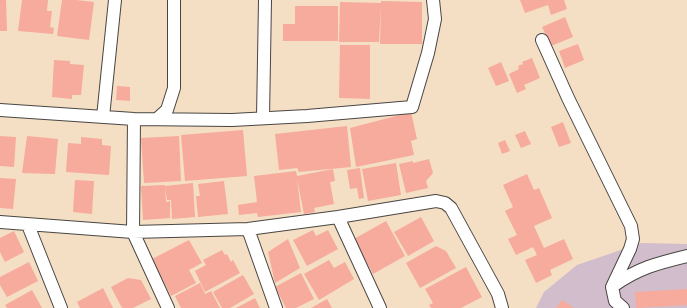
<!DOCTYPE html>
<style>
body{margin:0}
canvas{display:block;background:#f4dec4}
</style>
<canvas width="687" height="308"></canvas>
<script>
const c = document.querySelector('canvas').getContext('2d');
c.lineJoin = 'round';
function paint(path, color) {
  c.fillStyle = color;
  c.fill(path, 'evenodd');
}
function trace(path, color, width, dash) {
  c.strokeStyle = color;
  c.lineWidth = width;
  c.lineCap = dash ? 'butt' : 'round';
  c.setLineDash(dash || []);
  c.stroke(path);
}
paint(new Path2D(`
 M641,243L687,244V308H536L544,292L577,265Z`), '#d1bdcc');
paint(new Path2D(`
 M0,0H6L7,31H0Z
 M22,0H48L47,11H52L50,27L54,28L53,34L18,31Z
 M62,0H76L94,2L89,40L57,36Z
 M520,0H564L567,9L551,15L548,5L525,13Z
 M381,1L422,2V44H380L381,5L379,42H339L340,2L381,3Z
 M295,6H338V41H283V24H295Z
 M565,17L573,37L551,46L542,27Z
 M578,44L584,60L565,68L559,51Z
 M340,45H370V99L339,98Z
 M532,58L540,78L524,85L526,89L517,93L509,74L519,69L518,66L523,64L522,62Z
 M54,60L70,61V64L84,65L81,95H72V99L52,97Z
 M501,62L509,81L496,86L488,68Z
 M117,86L130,87V101L116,100Z
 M411,112L417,139L411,141L414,155L356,167L350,128Z
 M563,122L571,143L559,147L551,127Z
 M347,126L351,167L299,172L297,168L279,170L275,134Z
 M243,130L247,176L185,181L181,135Z
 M525,131L531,144L521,148L515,135Z
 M0,136L16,137L14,167L0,166Z
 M27,136L58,139L55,174L22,173Z
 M179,136L181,181L144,183L141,138Z
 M81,137L102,139V145L111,146L109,175L66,172L68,143L81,144Z
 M505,140L510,151L502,154L498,143Z
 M429,159L433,173L426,181L428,188L406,193L399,164L413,161V163Z
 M396,163L401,195L368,201L362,169Z
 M360,168L364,198L359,199L357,188L350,189L347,170Z
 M333,169L335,181L330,182L334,204L314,208L315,212L304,214L297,179L301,212L258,217L257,213L239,215L238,205L257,202L254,176L296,171L297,176Z
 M527,174L534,190L539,188L552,218L534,226L544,248L564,239L573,259L550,270L552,275L536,283L525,260L537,255L533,247L516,255L508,239L517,235L505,211L513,207L503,185Z
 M0,178L16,179L13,209L0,208Z
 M75,180L94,181L92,214L73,212Z
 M224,181L228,214L198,217L196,196H200L198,184Z
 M193,183L195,217L172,219L171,200H167L165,186Z
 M165,185L166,202L170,201V218L143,220L141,186Z
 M421,217L434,241L408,256L394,232Z
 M386,221L405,256L373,274L354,239Z
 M313,230L316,236L328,230L338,249L307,266L293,240Z
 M14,231L24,252L5,262L0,252V238Z
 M288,239L300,268L275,283L268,252Z
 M189,240L202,263L189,270L196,283L171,296L152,259Z
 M436,246L446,251L456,268L420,288L406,263Z
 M222,250L225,255L227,254L231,262L233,260L240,273L205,292L195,271L206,265L203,260Z
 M329,260L334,268L345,262L354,279L319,300L304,274Z
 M29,262L38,281L7,297L0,285V277Z
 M466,267L482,297L461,308H431L429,305L433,303L425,289Z
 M301,273L314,299L296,308H286L275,287Z
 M243,275L254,294L230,308H222L213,292Z
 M128,278L141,280L151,299L133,308H122L111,287Z
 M200,283L205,294L211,291L220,308H181L175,296Z
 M103,288L113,308H80L77,302Z
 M687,289V305L636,308L635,292Z
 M32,290L42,308H7L5,305Z
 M255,298L260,308H236Z
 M327,299L332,308H311Z
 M562,300L574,308H556Z`), '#f7ab9c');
const minor = new Path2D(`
 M542,40L568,98L631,226L633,239L630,249L612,287L615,301L623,308
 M0,110L134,119L232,120L307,116L412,107L428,53L435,19L433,0
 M103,117L115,0
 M263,118L265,0
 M134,119L133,232L168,308
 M157,119L167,110L174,88V0
 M338,217L380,308
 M0,222L133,232L248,229L338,217L436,201L445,203L451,208L498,294L502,308
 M28,225L61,308
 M248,229L276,308
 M613,286C638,268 658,263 687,256`);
trace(minor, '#494642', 14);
trace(minor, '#fff', 12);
</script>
